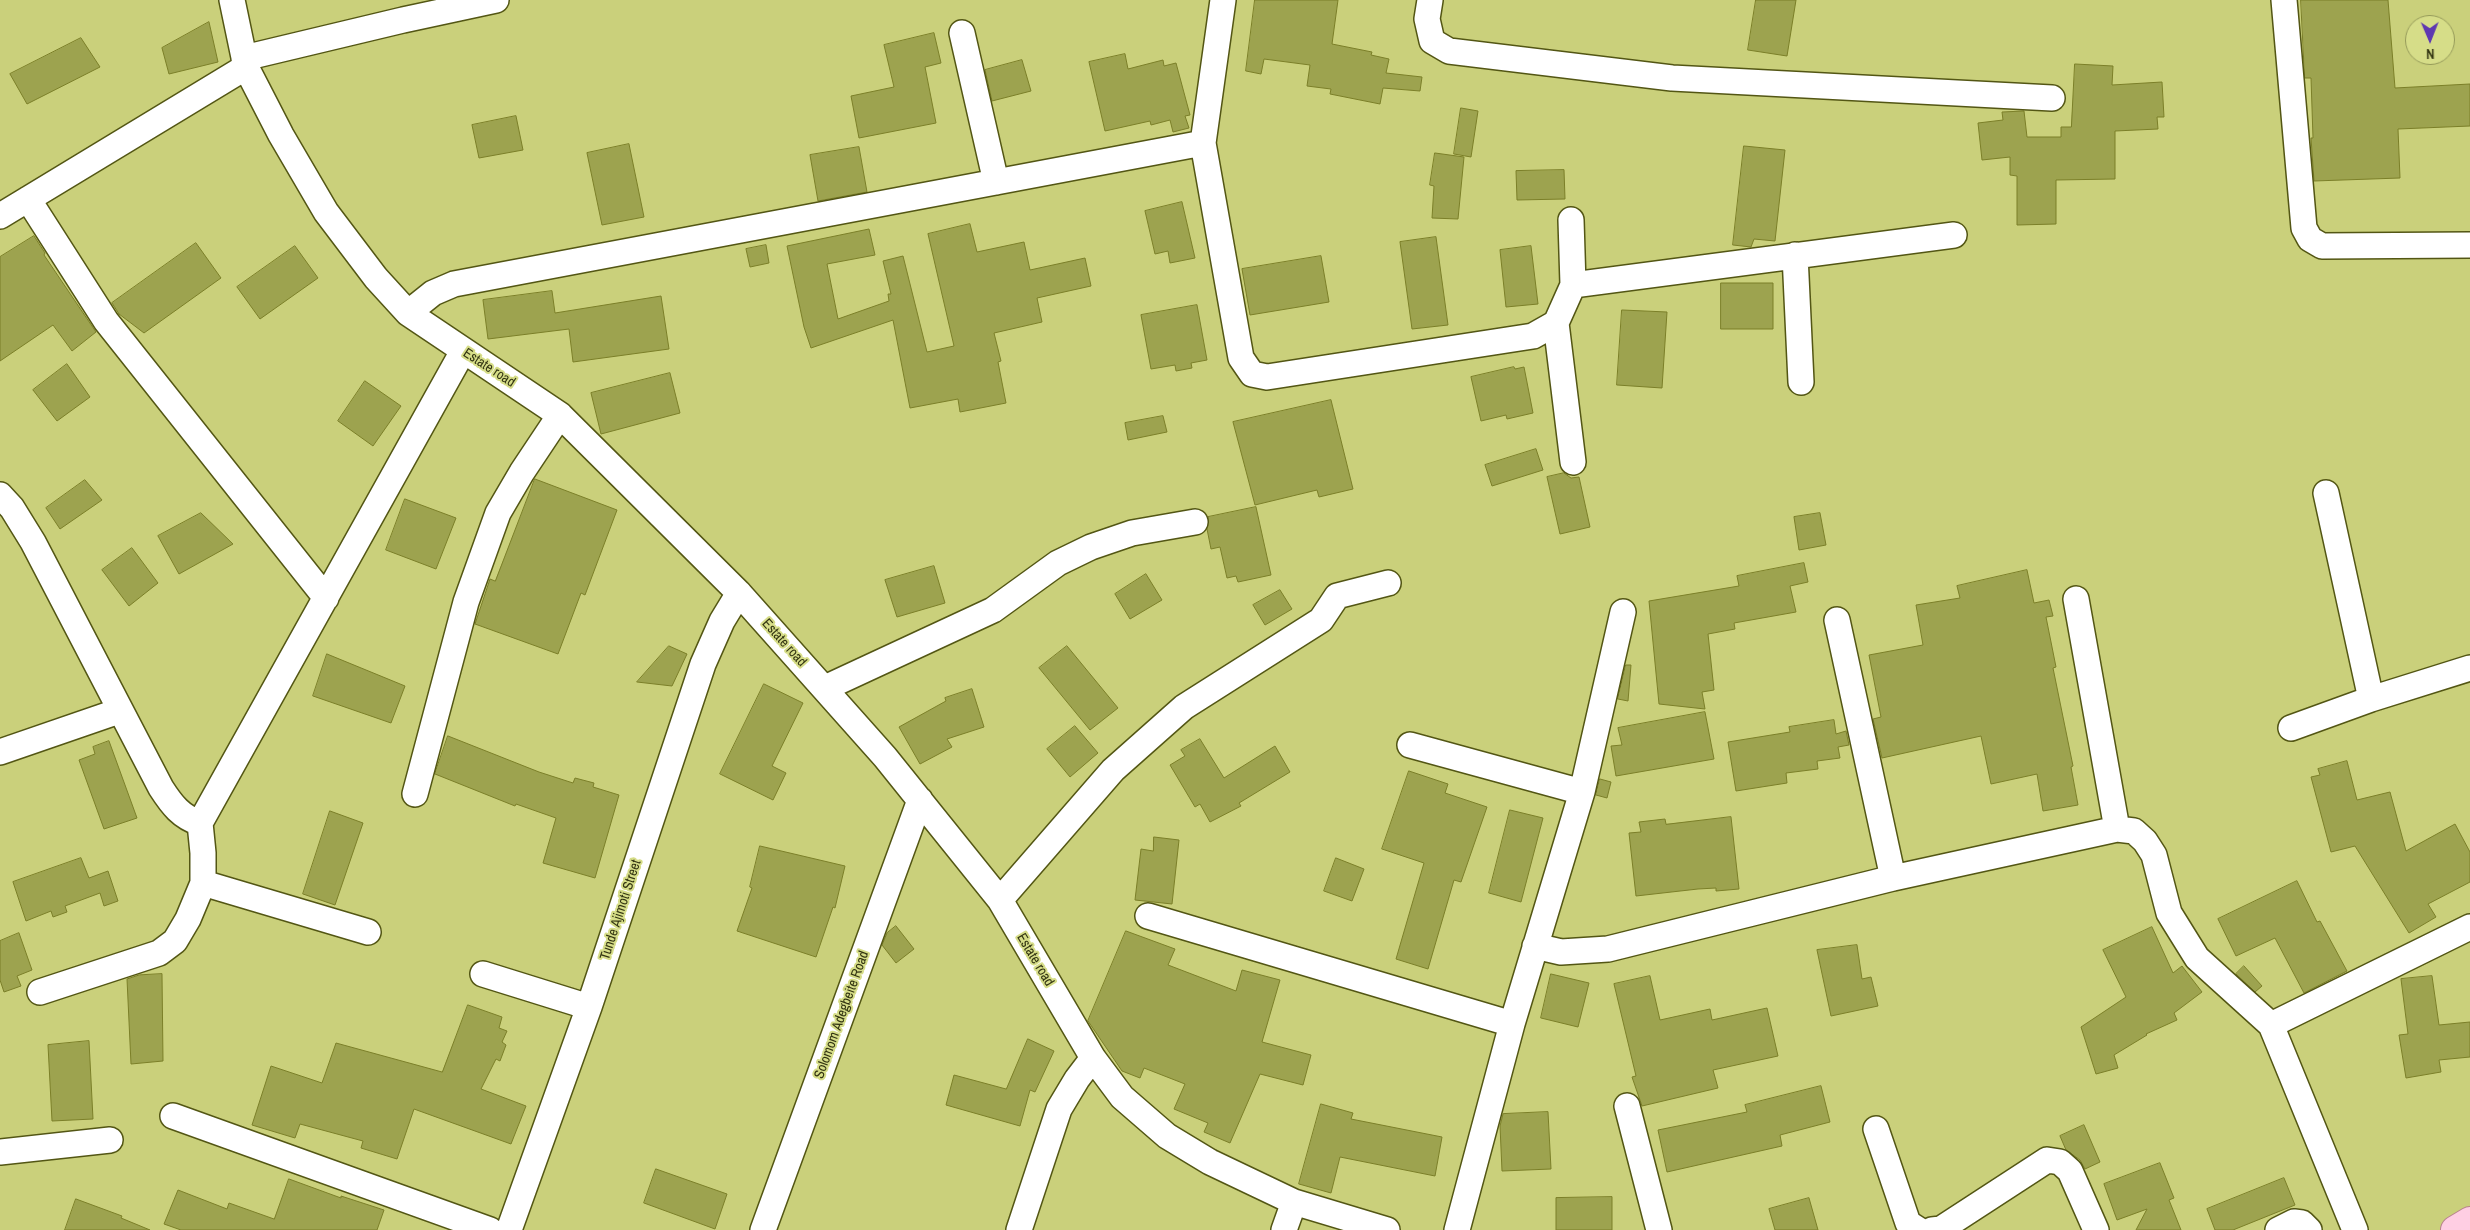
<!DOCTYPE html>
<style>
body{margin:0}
#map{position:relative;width:2470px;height:1230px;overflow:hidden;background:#cad07b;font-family:"Archivo Narrow",sans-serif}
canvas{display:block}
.north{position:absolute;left:2405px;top:15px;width:50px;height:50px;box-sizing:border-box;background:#d6dd88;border:1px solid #959a59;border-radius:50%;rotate:179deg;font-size:14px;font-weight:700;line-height:20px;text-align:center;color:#333512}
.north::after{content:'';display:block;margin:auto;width:18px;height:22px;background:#5e38b1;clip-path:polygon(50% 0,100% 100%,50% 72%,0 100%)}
</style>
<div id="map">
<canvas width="2470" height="1230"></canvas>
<div class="north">N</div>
</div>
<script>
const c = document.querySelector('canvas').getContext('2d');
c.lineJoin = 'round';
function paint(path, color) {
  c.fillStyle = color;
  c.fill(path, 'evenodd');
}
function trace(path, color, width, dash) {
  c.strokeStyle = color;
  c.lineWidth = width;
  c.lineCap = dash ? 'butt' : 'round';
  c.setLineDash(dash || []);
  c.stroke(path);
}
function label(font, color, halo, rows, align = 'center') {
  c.font = font + ' "Archivo Narrow",sans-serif';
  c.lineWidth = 4;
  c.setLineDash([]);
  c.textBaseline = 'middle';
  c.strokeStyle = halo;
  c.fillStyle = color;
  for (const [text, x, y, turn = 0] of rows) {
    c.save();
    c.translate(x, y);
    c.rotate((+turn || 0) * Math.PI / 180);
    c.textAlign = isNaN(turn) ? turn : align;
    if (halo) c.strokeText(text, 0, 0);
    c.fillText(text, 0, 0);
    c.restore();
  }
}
const building = new Path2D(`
 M1255,0H1338L1332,44L1372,52L1371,55L1389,59L1386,73L1422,77L1420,91L1383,88L1380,104L1330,94L1331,89L1307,86L1310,65L1264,59L1261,74L1246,71Z
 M1756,0H1796L1787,56L1748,50Z
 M2301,0H2388L2395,88L2470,84V126L2398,129L2400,178L2314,181L2311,138H2313L2311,78H2305Z
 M209,22L218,62L169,74L162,48Z
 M934,33L941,63L925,67L936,123L859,138L851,96L894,87L884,45Z
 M81,38L100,67L27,104L10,74Z
 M1125,54L1128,69L1163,60L1164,66L1176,63L1190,115L1185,116L1189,128L1173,132L1170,120L1151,125L1150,121L1105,131L1089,62Z
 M1022,60L1031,91L992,101L985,70Z
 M2075,64L2113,66L2112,85L2162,82L2164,117H2157L2158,129L2115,131V179L2056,180V224L2017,225V176L2010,175V157L1982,160L1978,123L2003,120L2002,112L2024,111L2027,137H2061V127H2071Z
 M1461,108L1478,111L1471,157L1454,154Z
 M516,116L523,150L479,158L472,125Z
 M629,144L644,217L602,225L587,153Z
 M1744,146L1785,150L1775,241L1754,239L1751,247L1733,245Z
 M859,147L867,192L818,201L810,155Z
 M1435,153L1464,157L1458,219L1432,218L1434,186L1430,185Z
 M1564,170L1565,199L1517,200L1516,171Z
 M1182,202L1195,258L1170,263L1168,251L1155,254L1145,211Z
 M970,224L977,252L1024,242L1030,270L1085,258L1091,286L1037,298L1042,322L994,333L1001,361L998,362L1006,403L960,412L958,399L910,408L893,320L811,348L804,327L787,246L869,229L875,255L827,264L838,319L889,301L888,294H891L883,261L903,256L927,352L954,346L928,234Z
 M34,236L45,253L44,255L96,332L72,351L53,325L0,361V257Z
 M1436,237L1448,325L1412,329L1400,242Z
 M196,243L221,278L144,333L119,314L112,303Z
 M766,245L769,263L750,267L746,249Z
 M295,246L318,278L260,319L237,287Z
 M1531,246L1538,304L1506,307L1500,250Z
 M1321,256L1329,302L1250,315L1242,269Z
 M1721,283H1773V329H1721Z
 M552,291L555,313L661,296L669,349L573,362L569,329L488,339L483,300Z
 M1197,305L1207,360L1191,363L1192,368L1176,371L1175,365L1151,369L1141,315Z
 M1622,310L1667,312L1662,388L1617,385Z
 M67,364L90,397L57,421L33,390Z
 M1514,367L1515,369L1524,367L1533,413L1507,419L1506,415L1481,421L1471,377Z
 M670,373L680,413L601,434L591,393Z
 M365,381L401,406L373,446L338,421Z
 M1331,400L1353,489L1319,497L1317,490L1255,505L1233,422Z
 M1163,416L1167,432L1128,440L1125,423Z
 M1536,449L1543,470L1492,486L1485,465Z
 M1564,473L1571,478L1579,477L1590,527L1560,534L1547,477Z
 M535,479L617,510L585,595L581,593L558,654L475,624L490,579L495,581Z
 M85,480L102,500L60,529L46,508Z
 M405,499L456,518L436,569L386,550Z
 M1256,507L1271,575L1238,582L1236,576L1227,578L1220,547L1211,549L1207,529L1208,517Z
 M201,513L233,544L179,574L158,536Z
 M1820,513L1826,545L1799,550L1794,517Z
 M132,548L158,583L129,606L102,570Z
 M1804,563L1808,582L1790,586L1796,612L1734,623L1735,629L1708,634L1714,690L1702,692L1705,709L1659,704L1649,601L1739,586L1737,576Z
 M934,566L945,603L897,617L885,580Z
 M2027,570L2034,603L2049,600L2053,616L2046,617L2056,667L2053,668L2073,766L2071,767L2078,805L2043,811L2037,774L1991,784L1981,736L1882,758L1873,719L1881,717L1869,655L1923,645L1916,605L1960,598L1957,586Z
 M1146,574L1162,600L1130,619L1115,594Z
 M1280,590L1292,609L1265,625L1253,605Z
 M669,646L687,654L672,686L637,682Z
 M1067,646L1118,708L1090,730L1039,668Z
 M327,654L405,686L391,723L313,696Z
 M1626,665H1631L1628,701L1618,699Z
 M764,684L803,703L772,766L786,773L773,800L720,774Z
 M972,689L984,727L947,739L952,747L920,764L899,727L946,701L945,698Z
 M1705,712L1714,759L1616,776L1611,746L1622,745L1618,728Z
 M1834,720L1836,734L1846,731L1849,745L1838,747L1840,758L1817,761L1818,769L1786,773L1787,783L1736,791L1728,742L1790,732L1789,727Z
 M1075,726L1098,753L1070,777L1047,749Z
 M448,736L539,772L573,783L575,778L594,783L593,787L619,795L595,878L543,863L556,818L516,804L515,806L435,774Z
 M1200,739L1224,778L1275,746L1290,772L1239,803L1241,806L1210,822L1200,804L1195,807L1170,765L1185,756L1181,750Z
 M109,741L137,818L104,829L79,760L95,754L93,747Z
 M2347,761L2357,800L2390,792L2406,851L2455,824L2470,852V882L2428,904L2436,917L2409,933L2355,846L2331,852L2311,777L2320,775L2318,769Z
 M1409,771L1448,784L1445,793L1487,807L1461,882L1454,880L1428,969L1396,959L1424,863L1382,849Z
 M1600,779L1611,782L1607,798L1596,795Z
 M1510,810L1543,818L1521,902L1489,893Z
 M330,811L363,823L335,905L303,894Z
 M1731,817L1739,889L1716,891V888L1698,889L1636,896L1629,833L1641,832L1639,822L1665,819L1666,824Z
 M1154,837L1179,840L1172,904L1135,900L1141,849L1153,851Z
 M760,846L845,866L835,908L833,907L816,957L737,931L752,888L750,887Z
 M81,858L89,878L108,871L118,901L104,906L100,893L65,906L67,912L53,917L51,911L26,921L13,882Z
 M1336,858L1364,869L1352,901L1324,891Z
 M2297,881L2317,922L2320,921L2347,971L2304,993L2275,938L2236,956L2218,919Z
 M896,926L914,949L896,963L882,945L887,933Z
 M2152,927L2173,973L2182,966L2202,992L2174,1013L2177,1020L2146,1034L2147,1035L2114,1055L2118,1068L2096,1074L2081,1027L2126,997L2103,950Z
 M1126,931L1175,949L1168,965L1236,991L1242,970L1280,980L1262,1042L1311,1055L1303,1085L1260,1074L1230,1143L1204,1132L1208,1123L1174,1109L1185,1084L1144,1068L1140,1078L1122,1071L1088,1021Z
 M19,933L32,970L17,976L21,986L4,992L0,980V941Z
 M1857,945L1862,979L1871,977L1878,1006L1831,1016L1817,950Z
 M2244,966L2262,986L2255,992L2236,974Z
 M162,974L163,1061L131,1064L127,979L139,975Z
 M1551,974L1589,983L1578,1027L1541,1018Z
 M1650,976L1660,1020L1710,1009L1712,1020L1767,1008L1778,1056L1713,1070L1718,1088L1642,1106L1632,1077L1636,1076L1614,984Z
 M2432,976L2439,1025L2470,1022V1057L2439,1060L2441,1072L2406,1078L2399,1035L2408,1034L2401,979Z
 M468,1005L502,1017L499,1028L507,1031L502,1042L506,1045L500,1061L496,1059L481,1089L526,1106L511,1144L414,1109L397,1159L361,1148L363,1141L300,1124L295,1138L252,1125L271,1066L322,1083L336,1043L442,1072Z
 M1028,1039L1054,1051L1035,1092L1030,1090L1020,1126L946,1105L954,1075L1006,1089Z
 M89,1041L93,1119L52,1121L48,1045Z
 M1821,1086L1830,1122L1780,1135L1782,1146L1667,1172L1658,1130L1747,1112L1745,1105Z
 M1321,1104L1353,1113L1351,1119L1442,1137L1435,1176L1340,1157L1331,1193L1299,1184Z
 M1548,1112L1551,1169L1502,1171L1500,1126L1503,1114Z
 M2084,1125L2100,1162L2085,1169L2080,1160L2066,1150L2060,1136Z
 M2160,1163L2174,1198L2169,1200L2181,1230H2136L2147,1209L2117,1220L2104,1184Z
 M656,1169L727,1194L715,1229L644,1203Z
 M2284,1178L2295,1205L2233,1230H2215L2207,1209Z
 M289,1179L341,1198V1196L384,1210L377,1230H181L164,1224L178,1190L227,1209L229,1203L274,1219Z
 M1612,1197V1230H1556V1198Z
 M1809,1198L1818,1230H1775L1769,1209Z
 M76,1199L122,1216L121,1218L150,1230H65Z`);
paint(building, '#9da34f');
trace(building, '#7b7f29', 1);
const minor = new Path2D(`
 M232,0L246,67L281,135L326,212L376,278L408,313L560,415L739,593L885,757L1000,900L1093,1058L1122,1097L1167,1136L1210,1162L1294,1202L1387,1230
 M1223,0L1203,143L1241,358L1252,374L1267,377L1533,336L1556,323L1573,285L1571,220
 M1430,0L1427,19L1432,41L1449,51L1672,78L2052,98
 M2284,0L2304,228L2310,239L2322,246L2470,245
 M962,33L996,182
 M244,58L403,20L496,0
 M28,199L106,321L326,598
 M0,216L246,67
 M1795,255L1801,382
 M1573,285L1954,235
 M408,313L433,293L454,284L1203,143
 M1556,323L1573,462
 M2326,493L2371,699
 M0,495L12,508L33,542L161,788C172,805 181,817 200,823
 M2076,599L2117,829
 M1837,620L1893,878
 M825,688L993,610L1058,563L1091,547L1132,533L1195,522
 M2291,728L2371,699L2470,668
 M1410,745L1582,792
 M0,752L119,711
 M415,794L466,602L498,513L522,472L560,415
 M203,883L368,932
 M1000,900L1113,770L1184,707L1321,620L1337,596L1388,583
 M1148,916L1512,1024
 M1535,946L1561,952L1608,949L1893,878L2117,829L2134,831L2145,841L2154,855L2169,913L2197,958L2271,1025L2355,1230
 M483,974L589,1007
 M40,992L159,953L175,941L188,919L203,883V853L200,823L463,351
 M2271,1025L2470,927
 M1627,1106L1659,1230
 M173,1116L490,1230
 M1876,1129L1908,1223L1919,1230
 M0,1152L110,1140
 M509,1230L589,1007L703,664L722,621L739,593
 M763,1230L920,800
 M1019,1230L1059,1109L1077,1079L1093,1058
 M1284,1230L1294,1202
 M1457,1230L1512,1024L1582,792L1623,612
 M1932,1230L1941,1229L2047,1160L2060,1162L2070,1171L2096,1230
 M2278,1230L2294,1222L2302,1223L2309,1230`);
const major = new Path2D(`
 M2455,1230L2470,1221`);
trace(minor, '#535614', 28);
trace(major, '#b8838e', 30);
trace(minor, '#fff', 25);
trace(major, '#ffcee3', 28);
label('14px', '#333512', '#d6dd88', [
 ["Estate road",489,368,33],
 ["Estate road",784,643,48],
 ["Tunde Ajimoti Street",621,910,-72],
 ["Estate road",1035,960,59],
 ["Solomom Adegbeite Road",842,1015,-70]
]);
</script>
